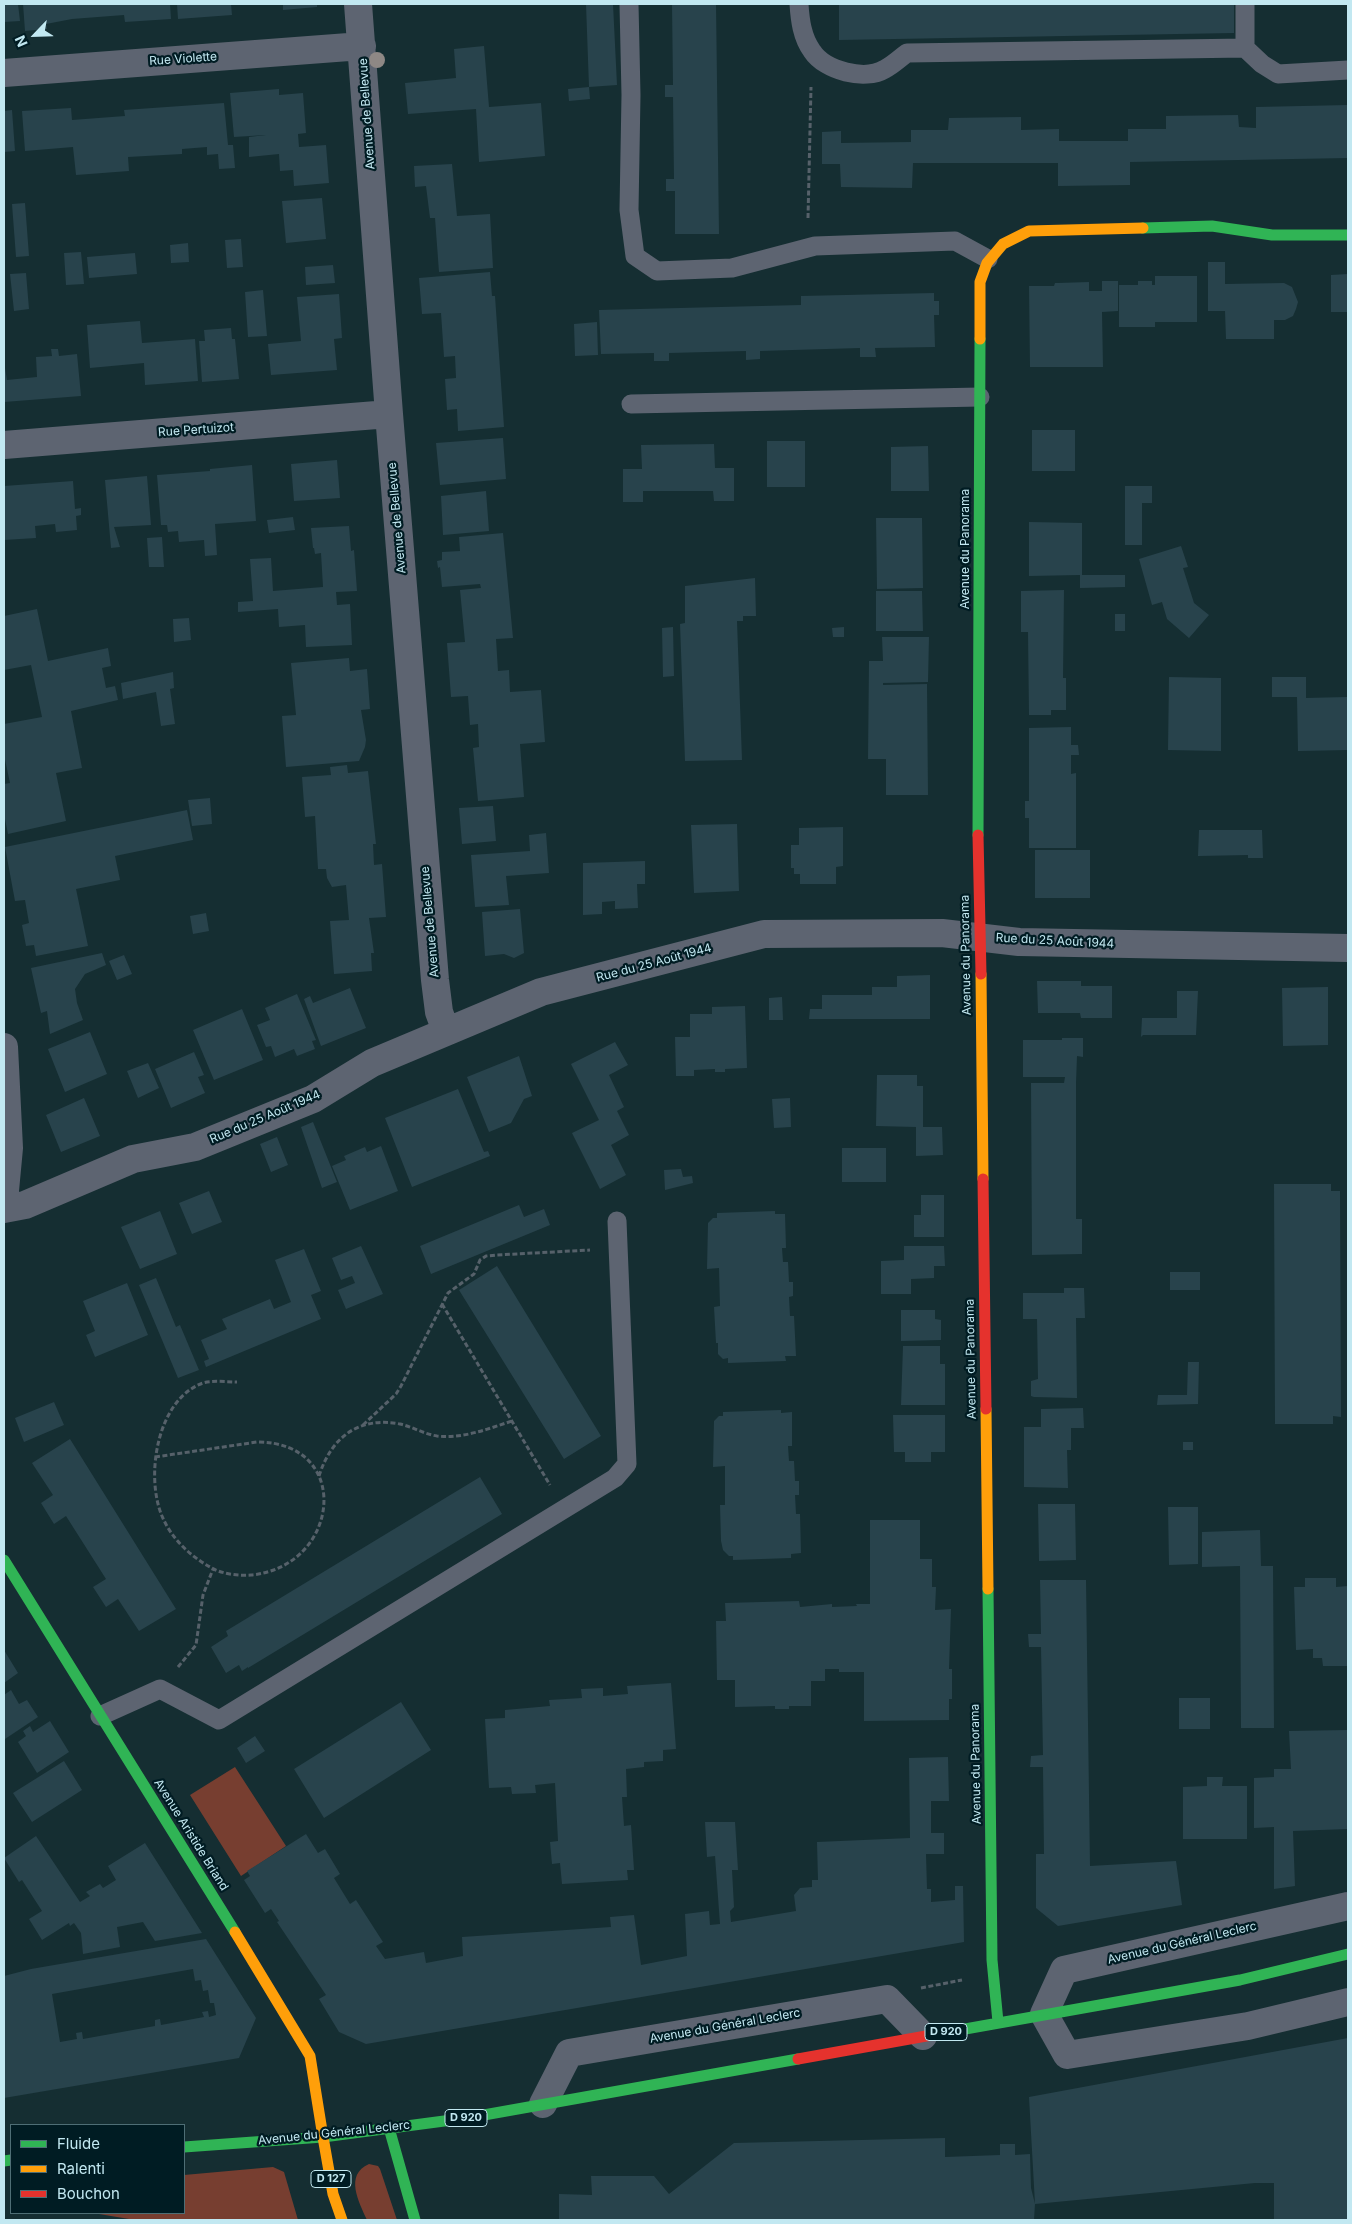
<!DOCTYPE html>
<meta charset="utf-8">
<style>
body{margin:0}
#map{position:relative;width:1352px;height:2224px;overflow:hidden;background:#152e32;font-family:Inter,sans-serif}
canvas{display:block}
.frame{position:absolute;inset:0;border:5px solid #c2e8f1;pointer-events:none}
.legend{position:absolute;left:10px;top:2124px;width:175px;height:90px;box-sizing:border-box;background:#001c23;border:1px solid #4e6e75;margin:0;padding:6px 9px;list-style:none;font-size:15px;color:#c2e8f1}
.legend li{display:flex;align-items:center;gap:10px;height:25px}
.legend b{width:25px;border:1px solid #4e6e75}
.north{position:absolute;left:10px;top:10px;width:50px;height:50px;-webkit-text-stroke:4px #001c23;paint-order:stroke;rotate:246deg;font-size:14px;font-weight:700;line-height:20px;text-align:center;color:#c2e8f1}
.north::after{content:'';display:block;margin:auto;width:18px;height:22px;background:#c2e8f1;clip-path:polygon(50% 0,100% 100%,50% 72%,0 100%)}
</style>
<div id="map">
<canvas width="1352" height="2224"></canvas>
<div class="frame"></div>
<ul class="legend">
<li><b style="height:6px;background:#30b455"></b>Fluide</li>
<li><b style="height:6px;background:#ff9f0a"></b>Ralenti</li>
<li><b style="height:6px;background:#e5322d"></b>Bouchon</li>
</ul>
<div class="north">N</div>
</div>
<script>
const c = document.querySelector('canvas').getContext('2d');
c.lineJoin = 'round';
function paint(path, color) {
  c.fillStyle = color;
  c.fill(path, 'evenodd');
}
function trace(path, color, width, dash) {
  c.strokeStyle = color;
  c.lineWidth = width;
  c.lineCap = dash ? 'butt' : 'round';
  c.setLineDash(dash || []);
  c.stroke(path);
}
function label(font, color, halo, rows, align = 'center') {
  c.font = font + ' Inter,sans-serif';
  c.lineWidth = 4.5;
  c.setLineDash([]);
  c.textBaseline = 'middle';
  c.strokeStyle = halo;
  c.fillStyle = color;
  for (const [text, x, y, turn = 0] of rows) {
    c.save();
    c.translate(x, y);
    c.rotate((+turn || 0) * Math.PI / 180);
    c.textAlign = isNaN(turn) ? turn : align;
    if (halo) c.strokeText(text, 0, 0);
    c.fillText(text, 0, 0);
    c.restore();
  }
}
paint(new Path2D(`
 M235,1767L286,1846L241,1876L190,1795Z
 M369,2164L378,2166L380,2169L397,2220H367C359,2202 344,2175 369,2164Z
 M273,2167L284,2172L298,2220H135L93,2213H184V2175Z`), '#773e30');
paint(new Path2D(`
 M4,4H18L20,21L4,22Z
 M23,4H170L171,19L125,22L124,15L72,19L46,24L47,29L25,31Z
 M177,4H231L232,15L178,19Z
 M283,4H317V7L283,10Z
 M586,4H613L617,85L589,87L590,99L569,101L568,89L589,87Z
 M672,4H716L719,234H675V191H666V179H674L673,97H665V85H673Z
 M839,4H1234V33L839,40Z
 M484,46L489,107L541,103L545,156L479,162L476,109L408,114L405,83L456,78L454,49Z
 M279,89V95L303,93L306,133L298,134L299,147L326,145L329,183L294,186L293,170L280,171L279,154L249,157V137L266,135L234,137L230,93Z
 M224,103L228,145H233L235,168L219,169L218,154L207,155V147L182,149V154L128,157L129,171L76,175L73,147L25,151L22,111L71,108L72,120L125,116L124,110Z
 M1348,105V158L1130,162V185L1058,186V163H913L912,188L841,187L840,164H822V132L841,131V143L911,142V130H948L949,118L1021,117V130L1059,129V141H1128V129H1166V116L1238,115L1239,127L1256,128V107Z
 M12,110L15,151L4,152V111Z
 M452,164L457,216L490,214L493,268L439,272L435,218H430L426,186L415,187L414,166Z
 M322,198L326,239L286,243L282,201Z
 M25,203L29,256L16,257L12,204Z
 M241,239L243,267L227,268L225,240Z
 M188,243L189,262L171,263L170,245Z
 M81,252L84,284L66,285L64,253Z
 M135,253L137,274L89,278L87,257Z
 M1208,262H1225V284L1284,283L1292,287L1298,302L1296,309L1293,316L1285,320H1274V339H1226L1225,311H1208Z
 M333,265L335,283L306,285L305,267Z
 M490,272L492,296H495L504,427L458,431L457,409L447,410L445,379L456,378L455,356L444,357L441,313L422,314L419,278Z
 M26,273L29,309L14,311L10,274Z
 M1348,274V312H1331V275Z
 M1155,276H1197V322H1155V327H1119V285H1138V281H1152V285H1155Z
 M1102,281H1118V311L1102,312L1103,367H1030L1029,286H1054L1055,283H1058L1089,282V291H1102Z
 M263,290L267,336L248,337L245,292Z
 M934,293V301H939V315H934L935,347L875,348L876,357H860V348L760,351V359L746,360V351L669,353V361H654V353L601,354L599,310L801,305V296Z
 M339,294L342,338L334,339L337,370L271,375L268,344L301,341L297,297Z
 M140,321L142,343L195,339L198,381L145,385L144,363L90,368L87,325Z
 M597,322L598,355L575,356L574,324Z
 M231,328L232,339H235L239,379L202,382L199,341H205L204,330Z
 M51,349H58L59,356L77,354L81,396L4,402V368H5L7,380L37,377L36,357L52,356Z
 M1032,430H1075V471H1032Z
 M503,438L506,479L440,485L436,443Z
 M767,441H805V487H767Z
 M714,444L715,468H734V501H714L713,491H643V502H623V469H642L641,445Z
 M928,446L929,491H891V447Z
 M337,460L340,498L294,501L291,464Z
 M252,465L256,521L215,524L217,555L205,556L204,540L179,542L178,531L168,532L167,525H161L157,475L210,471V469Z
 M147,476L151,525L114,527L120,547L111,548L105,480Z
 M73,481L75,509L81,508V515L76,516L77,530L56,532L55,524L35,526L36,538L4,540V486Z
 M1125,486H1152V503H1142V545H1125Z
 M486,491L489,531L443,535L441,496Z
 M293,517L295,530L269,533L267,520Z
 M876,518H922L923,588L877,589Z
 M1029,522L1082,523V575H1125V587L1080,588V575L1029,576Z
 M349,526L351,551L354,550L357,591L336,592L337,605L350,604L352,645L306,647L305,625L279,627L278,609L238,612V602L253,601L250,559L271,558L273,591L323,587L321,553L315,554L314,548H313L311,528Z
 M503,533L513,638L496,639L498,671L509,670L510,692L541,690L545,742L520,744L524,797L478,801L473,748L479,747L478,724L470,725L468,696L451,697L447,643L465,642L460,590L481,588L480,584L442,587L440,567L438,568L437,561L442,560V552L460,551L459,537Z
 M162,537L164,567H149L147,538Z
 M1181,546L1188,567L1183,568L1194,603L1209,615L1189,638L1167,619L1162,602L1152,605L1139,559Z
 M755,578L756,616H743V621H737L742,760L685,761L680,624L685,623V586Z
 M1064,590L1063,678H1066V710H1051V715H1029L1028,632H1021V591Z
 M876,591H922L923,631H876Z
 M37,609L48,661L108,648L111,666L102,668L106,688L115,686L118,700L71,711L82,768L56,773L66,821L8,834L4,814V784L10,783L4,755V724L42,717L31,665L4,670V616Z
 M1115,614H1125V631H1115Z
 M189,618L191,640L174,642L173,619Z
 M673,627L674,676L663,677L662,628Z
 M844,627V637H833L832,628Z
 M882,637H929L928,682L883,683V685L927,684L928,795H886V759H868L869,661H883Z
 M349,658L350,671L367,669L370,709L361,710L366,740L365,747L359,761L286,767L282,716L296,715L291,663Z
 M173,672L174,688L170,689L175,724L161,726L156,692L123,699L121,683Z
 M1169,677L1221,678V751L1168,750Z
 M1272,677H1306V698L1347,697L1348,750L1298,751L1297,697H1272Z
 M1071,727V745H1078L1079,755H1071V774L1076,773V848H1029V818H1025V801H1029V728Z
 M347,765L348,773L368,771L376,844H373L374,865L382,864L386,917L369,918L374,953H371L372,971L334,974L330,921L349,920L346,885L332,887L327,878L326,869H318L315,816L305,817L302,777L331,775L330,767Z
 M210,798L212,824L192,826L188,800Z
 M493,806L496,841L462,844L459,808Z
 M187,810L193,840L115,856L120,880L76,889L88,946L36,956L34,945L26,946L22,925L29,923L25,900L15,901L5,847Z
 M737,824L739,891L694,893L691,825Z
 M843,827V866L836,867V884H800V874H794V868H791V845H799V828Z
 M1199,830H1262L1263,858H1248V855L1198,856Z
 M546,833L549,873L506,876L509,905L475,907L471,855L530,851L529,835Z
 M1035,850H1090V898H1035Z
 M645,861V884H637L638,908L615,909V901L602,902V914L583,915V863Z
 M520,909L524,953L514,958L504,954L485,956L482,912Z
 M206,913L209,931L193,934L190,916Z
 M102,953L106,965L85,974L75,989L77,1003L83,1020L50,1034L47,1011L41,1013L31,968Z
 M124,955L132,974L117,980L109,961Z
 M930,975V1019H809L810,1009H822V995H872V987H897V976Z
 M1037,981H1081V986H1112V1018H1081L1080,1013H1038Z
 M1328,987V1045L1283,1046L1282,988Z
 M350,988L366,1028L321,1046L304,999L310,996L313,1003Z
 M1177,991H1198L1196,1035H1143L1141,1037L1142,1018H1177Z
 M297,994L316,1040L312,1041L315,1049L297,1056L294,1049L275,1057L271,1046L266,1047L257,1025L270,1020L265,1008Z
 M782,997L783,1020H769V998Z
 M745,1006L747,1068L725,1069V1072H715V1069L694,1070V1076H676L675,1037H690V1014H712V1007Z
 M242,1009L263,1060L214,1080L193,1030Z
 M90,1032L107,1074L65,1092L48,1049Z
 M1062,1038H1083V1057L1077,1056L1076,1083V1219H1082V1254L1032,1255L1031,1083H1064L1065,1077H1023V1040H1062Z
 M615,1042L628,1065L609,1075L624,1107L617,1111L629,1135L611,1145L626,1175L600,1189L572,1133L599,1120L571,1064Z
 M194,1052L204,1075L198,1077L205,1093L171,1108L155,1069Z
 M519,1056L532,1096L524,1099L511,1123L489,1132L467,1077Z
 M148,1063L159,1088L138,1098L127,1071Z
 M877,1075H917V1086H923V1127H942L943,1155L916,1156V1127L876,1126Z
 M458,1089L484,1152L488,1151L490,1156L412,1187L385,1118Z
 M84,1098L100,1136L61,1152L46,1115Z
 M790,1098L791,1127L774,1128L772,1099Z
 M313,1122L337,1182L322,1188L301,1127Z
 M277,1137L288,1165L271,1172L260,1144Z
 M381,1146L398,1191L350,1210L332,1166L346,1160L344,1156L365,1147L367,1152Z
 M842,1148H886V1182H842Z
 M681,1169L683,1177L692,1176L693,1183L665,1190L664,1170Z
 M1274,1184H1331V1191H1340L1341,1417L1333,1416V1424H1275Z
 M209,1191L222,1222L192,1234L179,1203Z
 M921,1195H944V1237H914V1215H921Z
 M519,1205L524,1217L544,1209L550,1225L431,1274L420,1246Z
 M160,1211L177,1254L140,1269L121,1227Z
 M775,1211V1214H785L786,1248H782L783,1262H788L789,1282H793V1296L789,1297L790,1316H794L796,1356H785L786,1361L728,1363V1358L723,1359L718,1354V1343H716L714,1307L720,1306L719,1268L707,1269L708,1223L713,1218H717V1213Z
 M361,1246L383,1294L346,1309L338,1290L355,1283L352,1276L341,1280L332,1258Z
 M904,1246H944L945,1266H934V1278L911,1279V1294H881V1261L904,1260Z
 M304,1249L321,1291L311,1295L321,1319L206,1367L204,1361L209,1359L201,1340L227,1329L222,1319L270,1299L274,1309L291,1302L275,1260Z
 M497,1266L601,1436L564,1459L459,1290Z
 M1170,1272H1200V1290H1170Z
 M156,1278L176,1327L180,1325L199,1370L178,1378L139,1285Z
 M127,1283L148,1335L95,1357L86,1335L95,1331L83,1301Z
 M1064,1288H1084L1085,1318H1076L1077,1398L1034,1397L1031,1396V1381L1038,1379L1037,1319H1023V1293H1064Z
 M901,1310H935V1319L941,1320V1340L901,1341Z
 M903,1346H940V1364H945V1405H901Z
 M1188,1362H1199L1198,1404L1157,1405L1158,1395H1187Z
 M54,1402L64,1425L24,1442L15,1418Z
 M1083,1408L1084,1428H1071V1450H1067L1068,1488L1024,1487V1427H1041V1409Z
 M781,1410V1413L792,1412V1446H788L789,1461H794L795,1481H799V1495H795L796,1514H800L801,1553L791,1554V1558L733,1560V1556H729L723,1550L721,1541L720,1505H725V1466L713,1467L714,1421L719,1416H723V1412Z
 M893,1415H945V1452H931V1462H905V1452H894Z
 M70,1439L176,1609L139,1631L118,1599L106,1607L93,1587L106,1579L66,1516L54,1524L41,1503L53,1495L32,1463Z
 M1183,1442H1193V1450H1183Z
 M480,1477L502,1514L248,1668V1667L242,1671L239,1665L226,1673L211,1647L228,1636L226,1631Z
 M1038,1504H1075L1076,1560L1039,1561Z
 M1168,1507H1198V1564L1169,1565Z
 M870,1520H920V1559H932V1587H936L935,1610L951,1609L949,1669H952V1699H949V1720L864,1721V1672H839V1669H825V1681H811V1706H789V1709H775V1706L735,1707V1680H717L716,1621H726L725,1603L799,1601L800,1607L832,1604V1607L857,1606L856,1604H870Z
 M1260,1530L1261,1566H1273L1274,1728H1241L1240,1566L1202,1567V1532Z
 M1305,1578H1336V1587L1348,1586V1666H1323L1322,1658H1313V1649L1296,1650L1294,1587H1305Z
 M1040,1580H1086L1090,1866L1176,1861L1182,1905L1058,1926L1036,1908V1854H1044L1043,1767H1030L1031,1756L1043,1755L1041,1647H1029L1028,1634H1041Z
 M4,1650L18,1673L4,1683Z
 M671,1683L676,1749L663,1750V1761L644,1762V1767L626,1769L627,1797H622L624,1826L631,1825L634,1870H627L628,1880L562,1884L560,1863L552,1864L550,1842L558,1841L555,1783L535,1785L536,1793L512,1794L511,1787L489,1788L485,1719L505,1718V1710L550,1706L549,1700L582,1698L581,1689L603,1688V1696L628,1694L627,1686Z
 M11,1690L19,1704L27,1700L38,1717L5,1739L4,1695Z
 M1179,1698H1210V1729H1179Z
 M401,1702L431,1750L324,1818L294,1769Z
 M50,1721L69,1752L37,1773L18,1742L26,1736L23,1731L30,1726L33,1732Z
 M1348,1730V1829L1293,1831L1295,1886L1274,1889V1827L1254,1828V1778L1274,1777V1769H1291L1289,1731Z
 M255,1736L265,1751L246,1763L237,1748Z
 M948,1757L949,1801H931V1833H944V1854H926L927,1889H931V1902L955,1900V1886H963L964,1942L366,2044L339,2032L319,1999L326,1995L277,1922L279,1921L271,1909L265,1913L244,1880L250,1876L247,1871L306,1834L318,1853L325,1849L340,1874L334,1878L350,1904L356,1900L383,1942L376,1946L385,1959L424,1952L426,1963L463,1956L462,1937L611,1927L610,1917L634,1915L641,1965L687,1956L685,1914L709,1911L710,1925L720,1924L715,1856L707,1857L705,1822H735L738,1870H732L734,1907L730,1911L731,1922L796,1911L794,1895L800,1888L812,1887V1880H818L817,1842L910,1838L909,1758Z
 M64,1761L82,1790L32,1822L13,1793Z
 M1207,1777H1223L1222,1786H1247V1839H1183V1787L1207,1786Z
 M36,1836L80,1902L90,1896L86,1892L100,1884L103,1888L116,1880L108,1866L145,1843L202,1933L155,1941L143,1922L117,1927L120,1947L83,1954L81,1933L74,1923L70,1926L69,1923L42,1940L29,1919L42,1911L22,1880L19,1882L4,1858Z
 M206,1939L256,2018L239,2058L4,2098V1976L31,1969ZM193,1969L195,1981L201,1980L203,1991L208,1990L210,2003H214L216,2015L209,2017L208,2011L202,2012L204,2017L161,2025L160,2019L155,2020V2026L83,2039L82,2032L76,2033L77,2039L60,2042L52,1994Z
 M1348,2038V2220H1274V2183H1255L1035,2204L1034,2220H559V2194L592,2195L591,2176H654L669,2194L734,2143L945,2138V2157L1000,2155V2144H1015V2155L1030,2154L1031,2188L1035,2204L1029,2097Z`), '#28434c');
trace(new Path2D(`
 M808,218L811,87
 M442,1304L550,1485
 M363,1425L396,1394L401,1386L448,1293L474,1274L480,1260L486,1256L497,1255L590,1250
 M155,1457L257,1442C354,1442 340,1567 251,1575C238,1576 221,1574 210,1567C190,1556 171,1538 162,1516C145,1476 157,1399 203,1383C214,1380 226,1382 237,1382
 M319,1476C331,1438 358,1416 400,1424C413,1427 424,1434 437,1436C462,1439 488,1429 512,1421
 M178,1667L196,1645L203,1595L213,1569
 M921,1988L962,1980`), '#56616a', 3, [5, 2.5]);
trace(new Path2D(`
 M629,4L631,95L629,210L635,256L657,271L732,268L815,246L955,241L988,259
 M799,4C800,20 802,37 812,51C825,71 865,81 885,69C893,65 900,58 907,53L1245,48V4
 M1245,48L1262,64L1278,74L1348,70
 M631,404L980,397
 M100,1716L160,1689L219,1720L615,1478L627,1464L617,1221`), '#5d6471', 19);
trace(new Path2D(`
 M358,4L389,414L435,980L439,1012L446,1031
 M4,73L362,46
 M4,445L389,414
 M4,1047L9,1148L4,1201
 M4,1209L25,1205L133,1159L195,1147L313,1099L372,1063L541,992L764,934L942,933L1019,942L1348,948
 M1348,1906L1064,1970L1044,2014L1067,2055L1248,2026L1348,2002
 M543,2104L569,2053L887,1999L923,2036`), '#5d6471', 28);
trace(new Path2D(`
 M1143,228L1212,226L1272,235H1348
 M978,835L980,339
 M4,1560L235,1932
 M988,1589L992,1960L998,2022
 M954,2031L1240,1980L1348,1954
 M389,2128L415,2220
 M184,2147L323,2137L467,2118L798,2059
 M4,2161L11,2160`), '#30b455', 11);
trace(new Path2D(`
 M980,339V282L987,263L1003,244L1029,231L1143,228
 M981,974L983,1179
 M986,1409L988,1589
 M235,1932L310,2056L323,2137
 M323,2137L333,2194L342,2220`), '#ff9f0a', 11);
trace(new Path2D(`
 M978,835L981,974
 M983,1179L986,1409
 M798,2059L954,2031`), '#e5322d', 11);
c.fillStyle = '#8e8885';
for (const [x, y] of [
 [377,60]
]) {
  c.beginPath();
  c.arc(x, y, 8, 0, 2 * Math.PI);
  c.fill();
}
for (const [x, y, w] of [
 [946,2032,42],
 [466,2118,42],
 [331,2179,40]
]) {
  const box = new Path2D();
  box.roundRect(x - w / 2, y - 8.5, w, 17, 4);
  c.fillStyle = '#001c23';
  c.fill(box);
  trace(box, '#c2e8f1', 1);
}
label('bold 11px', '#c2e8f1', null, [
 ["D 920",946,2032],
 ["D 920",466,2118],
 ["D 127",331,2179]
]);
label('12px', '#c2e8f1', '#001c23', [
 ["Rue Violette",183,59,-4],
 ["Avenue de Bellevue",367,114,-94],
 ["Rue Pertuizot",196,430,-4],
 ["Avenue de Bellevue",397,518,-95],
 ["Avenue du Panorama",965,549,-90],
 ["Avenue de Bellevue",430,922,-95],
 ["Rue du 25 Août 1944",1055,941,3],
 ["Avenue du Panorama",966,955,-91],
 ["Rue du 25 Août 1944",654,963,-15],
 ["Rue du 25 Août 1944",265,1117,-23],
 ["Avenue du Panorama",971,1359,-91],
 ["Avenue du Panorama",976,1764,-91],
 ["Avenue Aristide Briand",191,1835,58],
 ["Avenue du Général Leclerc",1182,1943,-13],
 ["Avenue du Général Leclerc",725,2026,-10],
 ["Avenue du Général Leclerc",334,2133,-6]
]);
</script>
